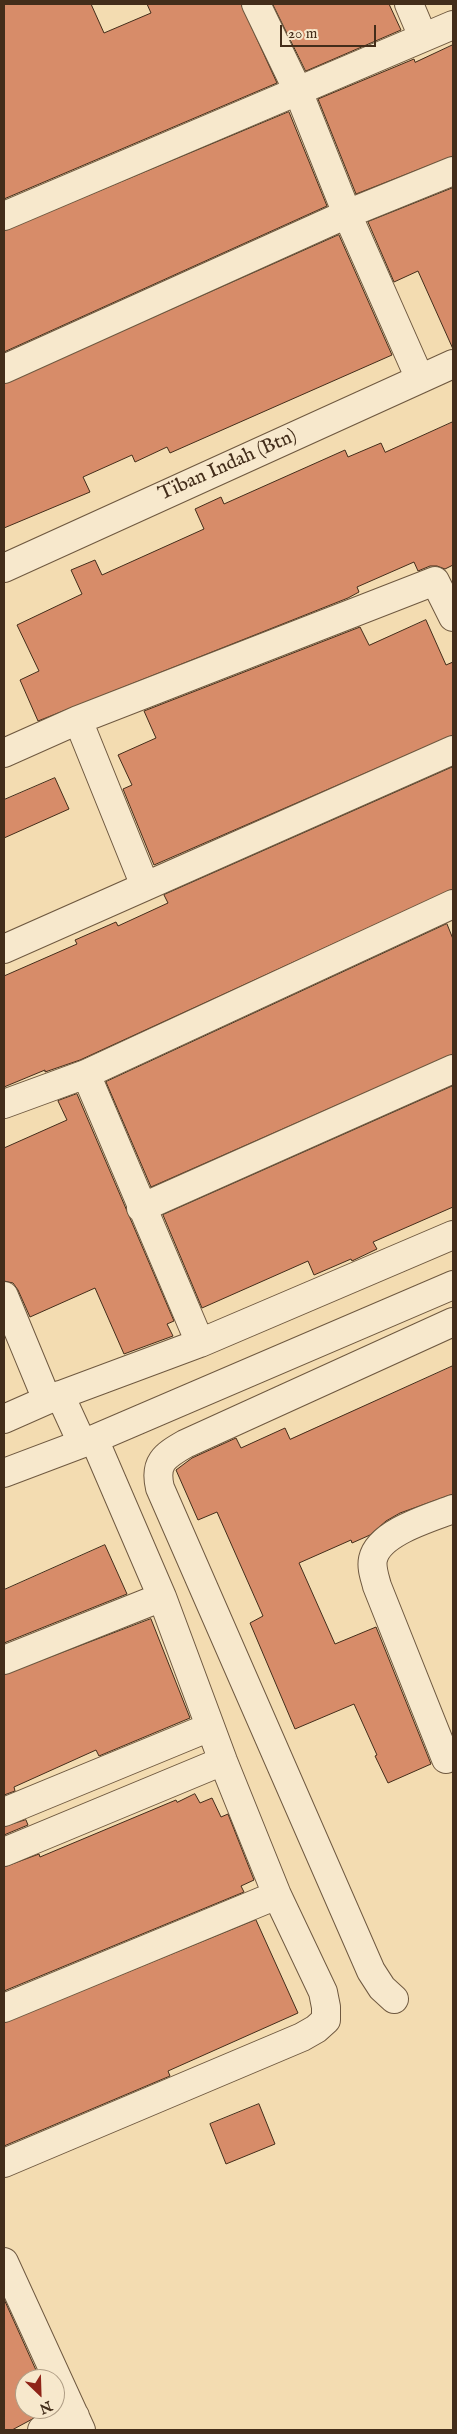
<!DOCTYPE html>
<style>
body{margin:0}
#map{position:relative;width:457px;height:2434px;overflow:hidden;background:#f3dcb1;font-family:"IM FELL English",serif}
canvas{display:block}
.frame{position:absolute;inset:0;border:5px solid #432d1a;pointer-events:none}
.north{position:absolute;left:15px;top:2369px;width:50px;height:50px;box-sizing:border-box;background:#f7e8cc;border:1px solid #af9d85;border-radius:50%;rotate:156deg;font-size:14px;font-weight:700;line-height:20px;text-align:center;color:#432d1a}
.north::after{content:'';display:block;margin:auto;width:18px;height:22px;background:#8f2418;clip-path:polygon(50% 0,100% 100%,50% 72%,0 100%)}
.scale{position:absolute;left:280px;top:25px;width:96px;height:22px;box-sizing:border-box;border:2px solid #432d1a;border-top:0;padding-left:6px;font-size:15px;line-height:18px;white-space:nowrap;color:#432d1a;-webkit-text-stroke:4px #f7e8cc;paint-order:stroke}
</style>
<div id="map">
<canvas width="457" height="2434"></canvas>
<div class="frame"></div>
<div class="north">N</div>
<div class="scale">20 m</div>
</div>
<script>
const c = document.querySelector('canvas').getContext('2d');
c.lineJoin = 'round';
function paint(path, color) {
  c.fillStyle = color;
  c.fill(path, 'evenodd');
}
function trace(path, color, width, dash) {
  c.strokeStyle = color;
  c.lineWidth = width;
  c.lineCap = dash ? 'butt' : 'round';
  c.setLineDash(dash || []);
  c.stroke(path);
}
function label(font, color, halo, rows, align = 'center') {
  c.font = font + ' "IM FELL English",serif';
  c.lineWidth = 4;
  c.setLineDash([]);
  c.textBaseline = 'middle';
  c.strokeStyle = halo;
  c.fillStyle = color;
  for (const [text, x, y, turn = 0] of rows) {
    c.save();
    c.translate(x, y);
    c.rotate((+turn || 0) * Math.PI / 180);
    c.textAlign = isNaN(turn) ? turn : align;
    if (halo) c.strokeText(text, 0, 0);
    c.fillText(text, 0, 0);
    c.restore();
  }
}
const building = new Path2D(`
 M4,4H91L104,33L151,13L147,4H241L277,83L4,199Z
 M273,4H389L401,30L306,71Z
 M453,45V156L356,194L318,99L414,59L415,62Z
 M289,112L327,206L4,352V231Z
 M453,188V349L418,271L394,282L368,222Z
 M339,235L392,355L170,453L167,447L135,462L132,455L83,477L90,492L4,528V384Z
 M453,422V565L445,569L437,566H430L418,571L414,562L357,587L359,592L348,598L38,721L20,680L39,671L17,625L82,594L71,570L95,560L102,575L204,529L195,509L221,497L224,504L345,450L348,457L381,443L385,452Z
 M426,620L446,665L453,662V735L154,865L123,789L132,785L118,755L156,738L144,711L360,627L369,645Z
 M453,767V889L80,1060L45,1072V1070L4,1087V976L77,944L75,940L116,922L118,926L168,903L164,895Z
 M55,778L69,809L4,838V800Z
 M447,924L453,939V1054L151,1187L106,1082Z
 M453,1086V1207L373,1242L377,1249L352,1261L351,1259L314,1275L308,1261L202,1308L163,1215Z
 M77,1094L174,1321L167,1324L173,1336L124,1354L95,1288L30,1317L18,1290L13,1283L4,1281V1148L67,1120L58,1101Z
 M453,1366V1494L400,1513L386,1521L370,1535L352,1543L351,1540L299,1563L335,1644L376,1627L431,1764L388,1783L375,1756L377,1755L354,1704L295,1729L250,1623L263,1616L217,1512L198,1520L176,1470L192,1458L236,1438L241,1448L285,1428L290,1439Z
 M105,1545L127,1594L4,1643V1590Z
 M151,1619L190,1718L99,1756L96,1750L14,1787L15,1791L4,1795V1675Z
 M195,1794L200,1803L212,1798L221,1817L228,1814L254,1880L241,1886L244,1892L4,1991V1867L39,1854L40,1857L176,1800L177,1802Z
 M26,1820L28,1825L4,1835V1827Z
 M256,1920L298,2013L168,2071L170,2076L4,2146V2023Z
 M259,2104L275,2144L226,2164L210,2124Z
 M4,2299L40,2379H25V2409H51L12,2430H4Z`);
paint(building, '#d78c69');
trace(building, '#432d1a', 1);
const minor = new Path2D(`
 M256,4L298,91L347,214L420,379
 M409,4L423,37
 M4,216L453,25
 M4,369L347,214L453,171
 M4,568L453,364
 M78,720L145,886
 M4,753L78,720L435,581L453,617
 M4,949L453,750
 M86,1074L200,1343
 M4,1104L86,1074L453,904
 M141,1208L453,1069
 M4,1296L47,1400
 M60,1395L82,1443
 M4,1419L47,1400L200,1343L453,1235
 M4,1473L94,1439L453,1285
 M453,1509C430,1518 379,1532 373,1559C371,1568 375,1578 377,1586L446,1759L453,1756
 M4,1660L162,1597
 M4,1812L210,1727
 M4,1852L223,1761
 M394,1999L382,1988L371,1971L160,1488C154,1463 164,1456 185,1444L453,1322
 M4,2008L277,1895
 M4,2163L302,2037L316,2029L326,2020V2007L323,1992L277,1895L223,1761L162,1597L94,1439
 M4,2262L81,2430
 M42,2430L75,2416`);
trace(minor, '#6f5940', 30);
trace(minor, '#f7e8cc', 28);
label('20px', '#432d1a', '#f7e8cc', [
 ["Tiban Indah (Btn)",228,466,-24]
]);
</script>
